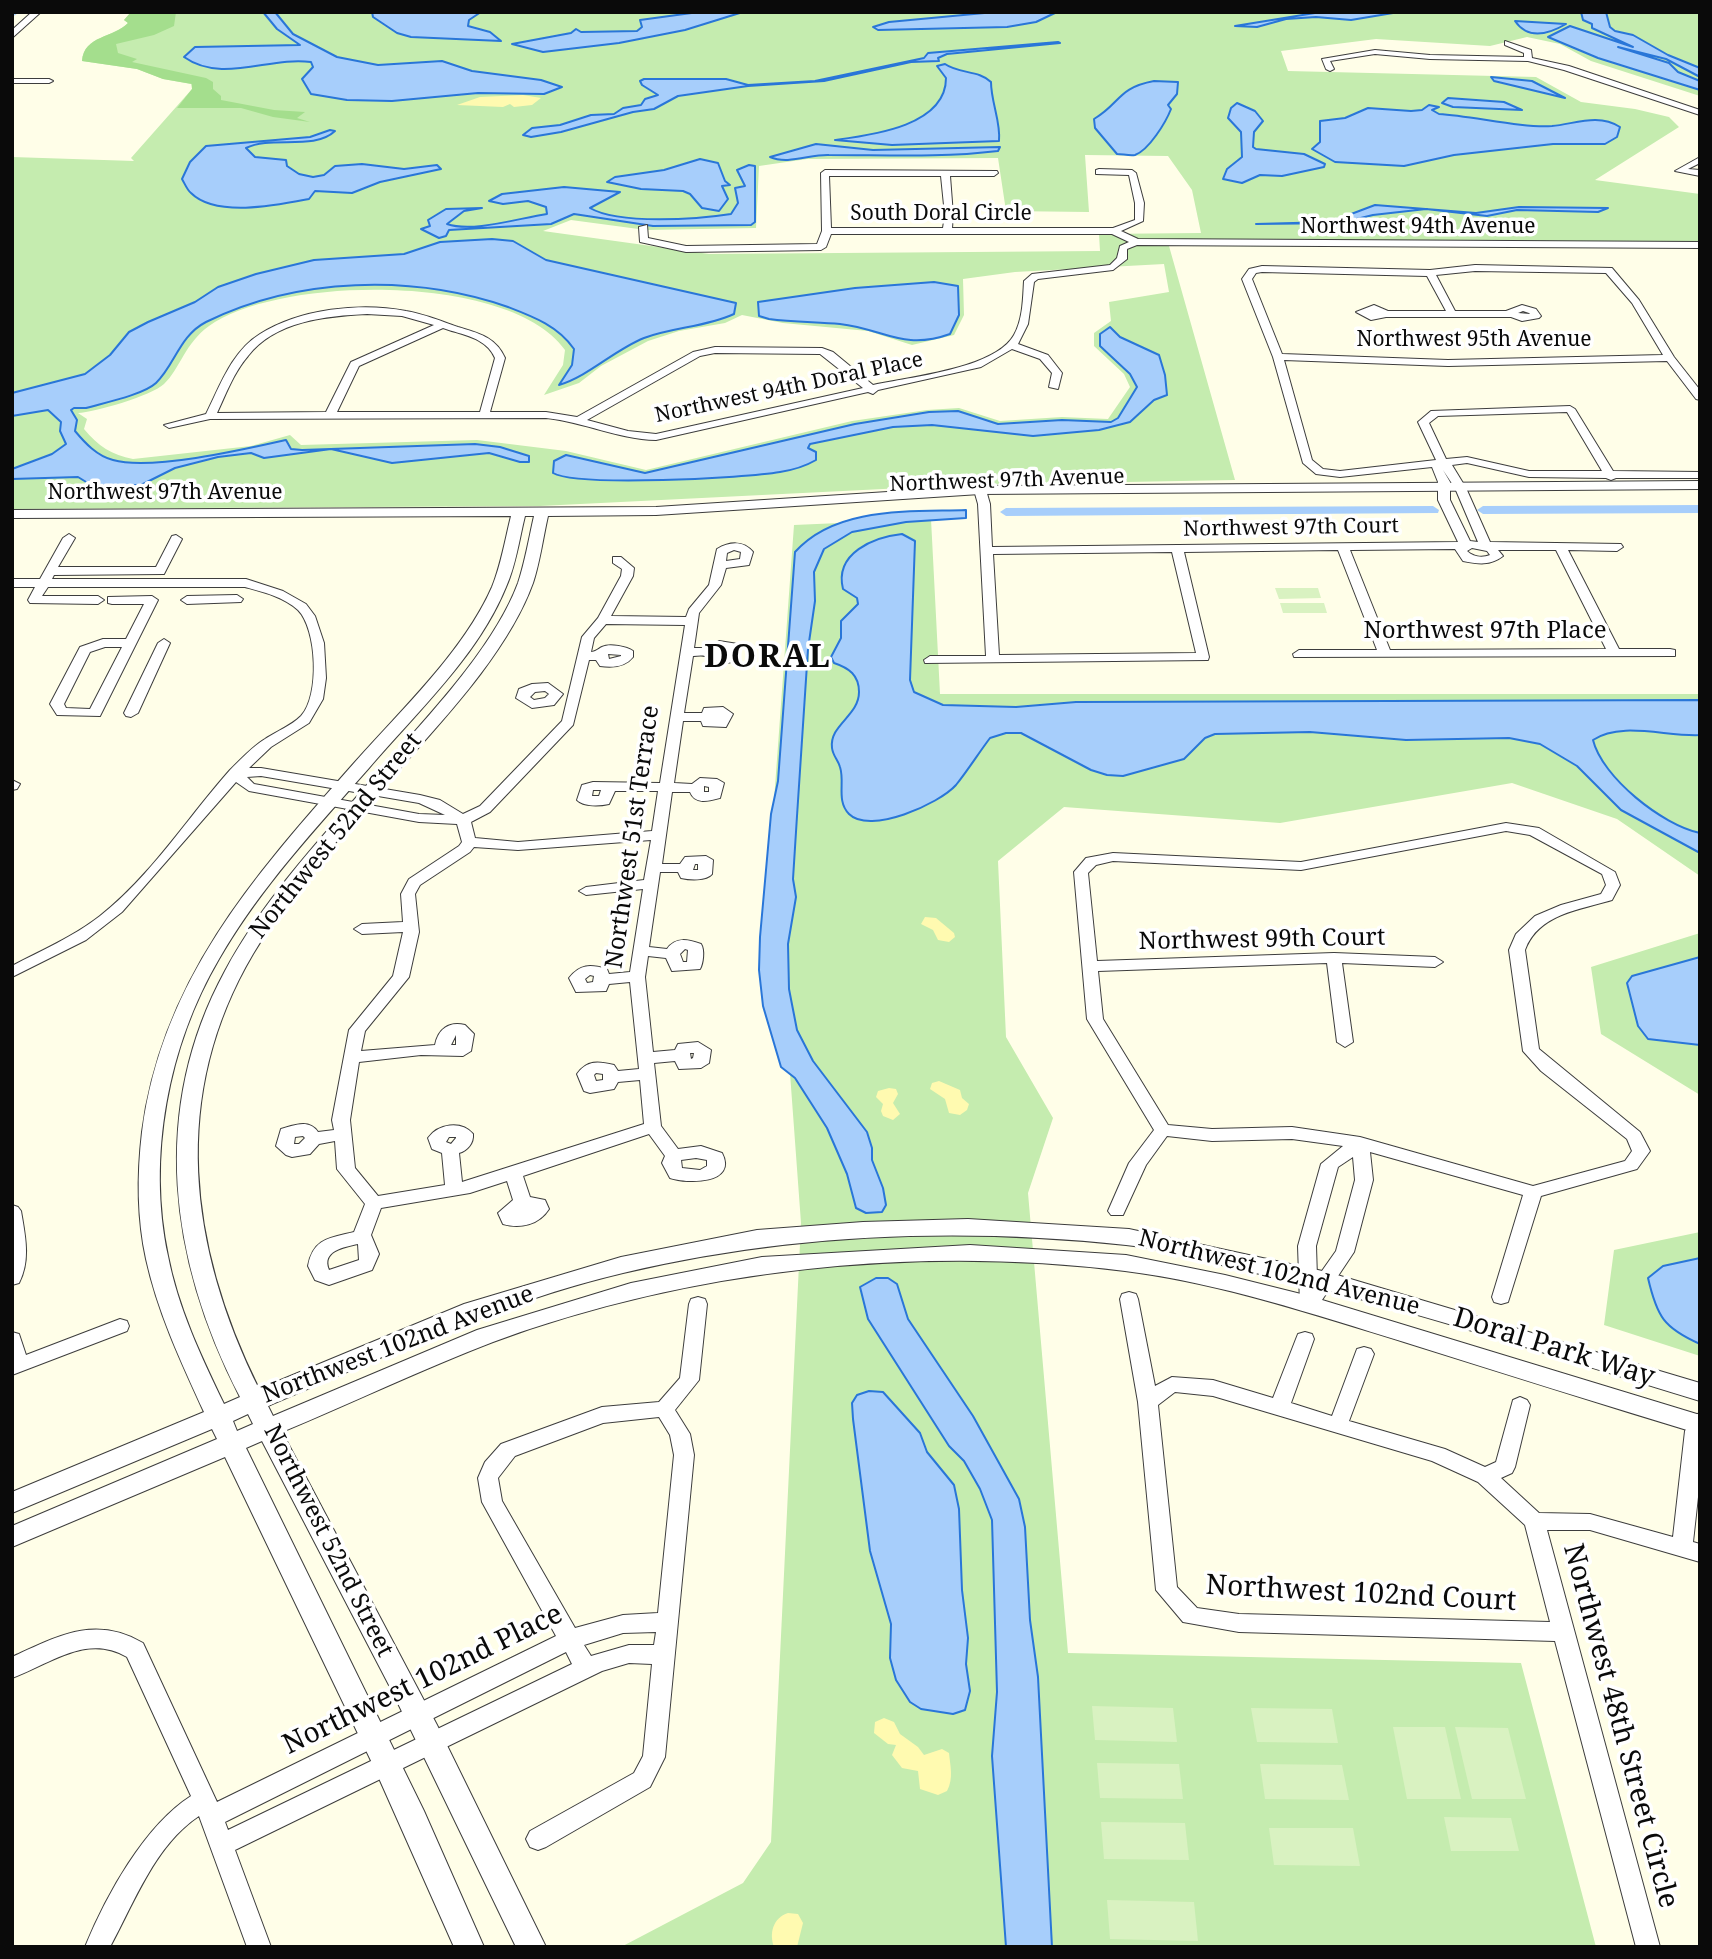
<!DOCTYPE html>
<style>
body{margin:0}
#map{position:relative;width:1712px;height:1959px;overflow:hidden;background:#fffee8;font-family:"Noto Serif",serif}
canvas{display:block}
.frame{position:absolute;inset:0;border:14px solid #0a0a0a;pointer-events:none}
</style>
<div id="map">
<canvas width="1712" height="1959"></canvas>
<div class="frame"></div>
</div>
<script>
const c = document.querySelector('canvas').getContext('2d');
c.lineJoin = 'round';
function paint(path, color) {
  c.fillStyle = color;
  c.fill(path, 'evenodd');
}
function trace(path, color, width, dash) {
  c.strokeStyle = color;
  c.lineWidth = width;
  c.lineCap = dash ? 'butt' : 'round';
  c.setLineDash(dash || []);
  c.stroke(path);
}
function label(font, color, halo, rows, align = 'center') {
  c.font = font + ' "Noto Serif",serif';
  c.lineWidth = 7;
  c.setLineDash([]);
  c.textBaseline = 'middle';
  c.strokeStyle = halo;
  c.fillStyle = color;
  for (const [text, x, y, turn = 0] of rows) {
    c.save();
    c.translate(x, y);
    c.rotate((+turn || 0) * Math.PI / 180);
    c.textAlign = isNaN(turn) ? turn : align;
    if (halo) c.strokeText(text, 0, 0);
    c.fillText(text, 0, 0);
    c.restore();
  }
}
paint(new Path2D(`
 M131,12H1700V96L1591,61L1560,44L1527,37L1490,46L1376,39L1281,51L1288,71L1536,77L1581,102L1635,109L1669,117L1679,127L1595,180L1700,194V247L1169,246L1235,480L964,485L540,506L12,509V157L134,161L131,158L192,89L191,84L163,79L137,69L82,61C84,35 114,38 128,23L124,20ZM1085,155L1168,156L1192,190L1201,233L1099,234L1100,251L709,254L543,231L571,220L646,230L756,228L759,166L807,159L998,158L1006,211L1089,212ZM1164,264L1169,292L1109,302L1111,321L1094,333V346L1124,374L1130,387L1108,419L1062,417L1000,421L959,408L927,410L852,421L646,470L566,451L477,440L301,445L290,435L251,446L133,459C112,455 98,446 84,429L87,419L78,413C95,412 151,396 164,384C180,369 185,343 209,326C280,275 512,273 565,350L563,365L544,395L579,383L601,366L648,341L679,331L725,323L742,315L783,323L868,331L912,345L954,335L964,315L963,279L1015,272Z
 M931,519L940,694H1700V876L1617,819L1512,783L1280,823L1064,807L998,861L1006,1037L1053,1118L1028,1193L1068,1653L1521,1663L1596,1947H621L743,1883L771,1842L801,1223L772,828L794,525Z
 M1700,933V1095L1601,1034L1591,967Z
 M1700,1232V1356L1604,1325L1614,1250Z`), '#c5ecaf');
paint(new Path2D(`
 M131,12H176L174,26L154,35L116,44L118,53L137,59L132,62L206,78L213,82V89L221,96V100L274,110L305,112L297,118L310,122L273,117L241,108H177L192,89V84L163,79L137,69L82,61C84,35 114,38 128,23L124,20Z`), '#a4de8d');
paint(new Path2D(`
 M523,95L541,98L532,105L514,107L510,104L503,107L457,105L480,97Z
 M925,917L936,918L954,933L955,937L949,942L938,940L933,930L921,924Z
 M939,1081L960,1090L962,1098L969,1104L967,1110L960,1115L949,1113L945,1099L930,1089L932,1083Z
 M889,1088L896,1089L898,1094L893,1103L900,1114L893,1120L883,1116L881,1111L883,1104L876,1097L878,1091Z
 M884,1718L894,1722L900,1734L918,1747L924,1755L942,1749L949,1753C950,1765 954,1778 947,1791L938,1795L920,1789L918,1771L902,1768L892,1755L896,1745L888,1744L874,1733L875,1722Z
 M788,1913L798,1914L803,1923L797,1947H774C769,1933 773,1918 788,1913Z`), '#fffab0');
paint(new Path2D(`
 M1275,588H1318L1321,598L1279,599Z
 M1280,603H1324L1327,613H1283Z
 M1092,1706L1173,1708L1177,1742L1095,1740Z
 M1251,1708L1332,1709L1338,1743L1257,1742Z
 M1393,1727H1445L1461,1799H1407Z
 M1455,1727L1508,1728L1526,1799H1472Z
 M1097,1763L1179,1764L1183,1799L1100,1798Z
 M1260,1764L1342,1765L1349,1800L1265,1799Z
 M1444,1817L1511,1818L1519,1851H1451Z
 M1101,1822L1185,1823L1189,1860L1104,1859Z
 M1269,1828H1353L1360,1866L1274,1865Z
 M1107,1900L1194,1902L1198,1941L1110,1939Z`), '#d9f2c1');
const water = new Path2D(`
 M263,12H275L293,34L337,57L378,65L442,61L472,71L541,80L562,87L544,94L478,93L392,101L347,100L311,94L302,79L313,67L311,62C270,56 222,84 184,57L195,47L300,45L277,29Z
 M372,12H481L469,20L468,26L490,32L501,41L411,37L397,33L373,17Z
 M699,12H743L685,30L619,43L543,52L512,44L571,33L576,29L581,32L637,31L642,27L640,20Z
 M995,12H1057L1036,22L1007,27L878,30L873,27L889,22Z
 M1321,12H1399L1351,20L1316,17L1286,19L1257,27L1235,26Z
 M1581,12H1606L1610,27L1615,31L1633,35L1668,55L1700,68V77L1666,59L1618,47L1669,63L1678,72L1700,81V90L1598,58L1548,37L1570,26L1633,47L1592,28V24L1583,20Z
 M1515,21L1566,24C1549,34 1528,40 1515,21Z
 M1058,42L1060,43L947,54L938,58L939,61L911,62L824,81L748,86L678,96L654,109L633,112L561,132L531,137L523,135L532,128L560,125L591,115L614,114L623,108L641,105L645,99L658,95L642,85L640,81L644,79H726L748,85L815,81L924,58L928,53Z
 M945,64C959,74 979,70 991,82C991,102 1001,122 999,141L892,145L835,140C872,135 946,126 946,78L937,66Z
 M1491,77L1532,81L1565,98L1494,81Z
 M1154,81L1178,82L1177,94L1168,105L1171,109C1166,122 1149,150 1135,155C1130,156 1122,154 1117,154L1095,128L1094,119C1121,103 1117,88 1154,81Z
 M1448,98L1504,102L1522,110L1453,107L1442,103Z
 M1237,103L1255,111L1263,121L1254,132L1253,147L1256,149L1304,154L1325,164L1324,167L1282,176L1260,175L1242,183L1223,179L1227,169L1242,157L1241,132L1228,118L1231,108Z
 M1429,105L1439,107L1432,110L1439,114C1473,116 1520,128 1552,126C1575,124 1598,113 1620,127L1617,137L1605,144H1553L1454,155L1404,166L1335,162L1312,149L1320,142V121L1345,118L1368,108L1411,111L1422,110Z
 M330,130L335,131C314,151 271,135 246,148L255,157L286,160L287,166L299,174L313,177L324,175L335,166L362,164L404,169L437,165L441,169L380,182L352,193L315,191L309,199C278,205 216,218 191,193C187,190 185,184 182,179L190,162L206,146L310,137Z
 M816,144L873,150L1000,147L998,151C940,158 887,155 829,155C811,154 788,165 770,157Z
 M700,159L718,163L725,181L730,185L722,186L728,199L719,211L702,208L690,194L683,191L641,189L607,182L615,177L664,170Z
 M749,165L755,166V222L751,225L653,226L574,214L551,224L449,230L446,236L439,238L421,229L430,226L428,220L446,209L482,208L464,211L447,224C473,233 519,218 547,214L546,207L528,201L503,204L489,201L502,194L564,187L620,192L590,208C619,225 699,219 731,214L738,203L735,188L745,186L737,170Z
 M1375,205L1476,213L1519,207L1608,208L1598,212L1517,210L1487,216L1426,209L1373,215L1340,223L1256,224L1330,222Z
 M492,239L513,241L546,260L736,303L734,314C706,327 674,327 644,338C614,350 589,376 559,385L572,365L574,349C558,326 534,317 508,307C413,274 297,277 206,322C179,336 175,365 156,383C143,395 103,403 86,408H74L71,410L77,420L75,431C85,443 97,456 113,460C151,471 246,449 286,440L291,449L302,450L475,444L500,447L529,456V462H520L489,453L392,463L331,449L264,458L251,453L218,457L175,468L141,485H91L78,477L12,479V469L52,454L66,444L60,431L61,422L48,410L12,416V393L85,374L110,355L129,332L148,322L195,302L218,287L256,274L314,260L404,254L440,242Z
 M934,282L958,286L959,315L950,334C903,351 884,329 840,324C816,322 793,322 769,319L759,316L758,302L855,288Z
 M1110,327L1120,337L1159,355L1165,375L1167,395L1154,400L1130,422L1099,430L1033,436L932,425L893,427L810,444L808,448L816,452V460C804,467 793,470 780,472C746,478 577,487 553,473L554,461L566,455L645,473L855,424L929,412L958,411L998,424L1062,420L1111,422L1118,418L1137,387L1130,374L1100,346V334Z
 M966,510V518L906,522L852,532L824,549L814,572L815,601L808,649L797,816L793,879L796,897L788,944L789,989L797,1030L813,1061L867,1132L872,1148V1160L883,1188L886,1205L882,1212L866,1213L856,1208L847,1174L827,1128L795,1078L781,1067L763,1006L759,970L760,937L771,814L778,781L795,552C836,506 910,512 966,510Z
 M902,534L915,541L910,680L914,692L943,705L1016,707L1076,702L1700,700V735C1667,737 1621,721 1593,740C1602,777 1662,825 1700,833V853L1621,810L1577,766L1540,744L1509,738L1406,740L1310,732L1215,734L1205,738L1184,759L1123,776L1107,775L1091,770L1021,733H1006L990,738C978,754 968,770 956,785C939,804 870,835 849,814C836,801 845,782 840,767C838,760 833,756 832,748C829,725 859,716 859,692C859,675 849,668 834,663L831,657L841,638V621L858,604L857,598L843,589C834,553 874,537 902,534Z
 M1700,957V1045L1648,1039L1638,1026L1627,983L1632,976Z
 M1700,1258V1344C1664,1328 1657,1317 1648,1278L1663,1266Z
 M876,1278H888L897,1284L908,1319L973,1416L1019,1499L1025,1527L1030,1620L1038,1677L1052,1947H1006L992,1756L997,1692L992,1520L980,1489L964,1461L949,1446L868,1319L860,1287Z
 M869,1391L883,1392L920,1433L927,1452L954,1485L959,1509L962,1590L968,1638L966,1664L970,1691L965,1710L953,1714L921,1709L910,1702L896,1680L890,1658L891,1624L870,1551L853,1419L852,1403L857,1395Z`);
paint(water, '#a7cefb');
trace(water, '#2976d8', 2);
paint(new Path2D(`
 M12,12H20L12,17Z
 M1700,505V513L1483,514L1477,510L1483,506Z
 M1433,506L1439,510L1438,513L1006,516L1000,512L1006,508Z`), '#a7cefb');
const minor = new Path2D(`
 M1505,41L1531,50L1532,58L1569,66L1700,110V115L1564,70L1528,61L1430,59L1375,54L1330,61L1334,69L1330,71L1326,69L1322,59L1375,50L1430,55L1524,57V53L1505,45Z
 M12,79H49L53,81L49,83H12Z
 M1700,157V163L1688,169L1700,170V176L1675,171Z
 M1099,169L1132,170L1136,173L1144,203L1143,221L1121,231L1138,239L1700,242V248L1137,245L1127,249V259L1113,270L1038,279L1034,282L1028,324L1018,344L1048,355L1062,373L1058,389L1049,387L1052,373L1040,359L1012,349L981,367L878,390L873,394L868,392L656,440C618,439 584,422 546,418L210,419L169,428L164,425L206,414C220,386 232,351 260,334C300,309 360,302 406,311C424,314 441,321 458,327C478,333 496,337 505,358L490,412H546L577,417L693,352L715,347L822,348L833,352L873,385C909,377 995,369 1014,335C1023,319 1023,298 1024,281L1032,274L1110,265L1117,258L1120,246L1129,242L1112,234H831L826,247L821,250L686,252L640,242L639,227L647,225L648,238L686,246L817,244L822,231L821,173L825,170L997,171L998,173L994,176H950L953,215L952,228H1113L1135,220V203L1129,175L1096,174V170ZM829,176H941L945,215L943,228H831ZM367,314L402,316L434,325L351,362L326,412L217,413C226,394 234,372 248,356C275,321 326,316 367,314ZM443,328C462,335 486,337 495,358L480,412H337L359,366ZM715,353L820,354L863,388L656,434L628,431L587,420L700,356Z
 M1475,265L1612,268L1639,300L1674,357L1700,390V400L1696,399L1667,361L1448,366L1284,360L1312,460L1323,469L1340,471L1436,460L1418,422L1431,411L1570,406L1575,409L1613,471L1700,472V478H1616L1611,480L1606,478L1529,477L1467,463L1452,465L1466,488L1490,542L1621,544L1623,547L1617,551L1568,550L1619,649H1670L1675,650V656L1294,657L1293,654L1299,650H1377L1338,550L1184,552L1209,657L1208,660L925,663L924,660L930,656H986L978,504L974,490L980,487L986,490L990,504L992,547L1458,542L1438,500V482L1432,467L1340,477L1316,474L1303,463L1273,357L1242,279L1249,269L1262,266L1430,270ZM1475,271L1606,273L1632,303L1663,355L1448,360L1282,354L1252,279L1256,273L1262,272L1427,276L1446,311H1388L1374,305L1356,312L1371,320L1386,317H1511L1522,321L1539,318L1541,316L1536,309L1522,305L1506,311H1455L1436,275ZM1523,311L1529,313L1530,314L1518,313ZM1567,412L1602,471H1529L1467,457L1446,459L1429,423L1438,416ZM1443,470L1455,488L1478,542L1470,541L1450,500V482ZM1472,548L1487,551L1490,555C1482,558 1473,557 1467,551ZM1455,549L1463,561C1478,564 1490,566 1503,556L1498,550H1556L1606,649L1390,650L1350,550ZM1172,552L1196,653L999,655L993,554Z
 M69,534L75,538L58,567H156L172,536L176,535L182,539L164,574L54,575L52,579H246L283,591L306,604L315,616L324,643L326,678L323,699L309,723L271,747L249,768H261L420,795L440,800L463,814L480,806L562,721L582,637L598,618L621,576L622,569L613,563V557H621L634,568L633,576L611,616L686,617L689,609L709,585L717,549C729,542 743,540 753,552L749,565L726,568L721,585L699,613L694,648H708L719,641L738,644L737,659C726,668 715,659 705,656C701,655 697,656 693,656L684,713H702L704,708L723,707L733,714L726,727L703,726L701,721H683L674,783L692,784L700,778L717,779L724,783L720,798C709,801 695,805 690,792H672L662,864H680L685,857L706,856L713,860L712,874C706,881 690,880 681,878L678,872H660L649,947L667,949C676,936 689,940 701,944C705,950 703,964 700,969L672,971L666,958L648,956L645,977L653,1052L675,1050L678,1044L698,1042L711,1050L709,1063L701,1068L679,1069L675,1061L654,1063L661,1126L678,1149L701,1146L722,1153C738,1184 688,1184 670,1178L662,1163L665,1156L649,1134L523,1176L530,1197L545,1200L549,1209C539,1225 520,1229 503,1224L498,1213L513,1200L507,1181L470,1193L381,1208L371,1235L379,1254L372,1270L329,1285L315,1280L308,1266C313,1238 330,1238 354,1232L365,1204L337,1169L335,1141L319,1144L310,1154L292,1157L286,1155L276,1146L281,1129C295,1125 309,1119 318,1132L334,1130L332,1120L349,1030L393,976L403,932L362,934L354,929L362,924L403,922L401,894L409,879L459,846L462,842L457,824L419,822L249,791L236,782L122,912L86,940L12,977V966C42,950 73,937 100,916C151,876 188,817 230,770C240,760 253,746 265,739C277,731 291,726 301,716C320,696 317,629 298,610C284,597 263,592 245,587H48L42,596H98L104,600L98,604L30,603L28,600L35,587H12V579H40L63,538ZM734,550L741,552L740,559L726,561L727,553ZM606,624L685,625L660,783L593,782L582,785L577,800C584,807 600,806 609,804L615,791H658L652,831L518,842L475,838L471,822L490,812L573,725L589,660H596L600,666C613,668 625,667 633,657V651C627,647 610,643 602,647C598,649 595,652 591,652L594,638ZM722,649L726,650L725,655L718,653ZM608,654L621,655V656L609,659ZM261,776L419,803L445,815L419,814L254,784L247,777ZM704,786L709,787V792H704ZM593,790H601L599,796H592ZM651,840L644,880L586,887L579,891L586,895L643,889L630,972L609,974L607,969C590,964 580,964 569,978L576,992L606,991L609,984L630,982L639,1069L618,1071L614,1065C598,1061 587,1060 577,1074L584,1091L590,1093L614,1089L618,1082L640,1080L644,1124L462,1182L459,1153C467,1151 474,1143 473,1134C461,1120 438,1124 428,1138L432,1149L442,1153L445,1185L378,1196L355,1168L350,1120L359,1062L421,1055L463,1056L471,1051L474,1034L465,1025C449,1021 438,1029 435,1045L361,1051L365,1031L409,977L419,932L415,894L420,885L470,852L474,847L518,850ZM695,864H698V870H693ZM685,949L688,950L687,962H683L680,954ZM590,975L594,976L593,982L587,983L585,979ZM456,1035V1045H451ZM690,1053H694L693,1058L691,1059ZM596,1073L603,1074V1080L596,1081L594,1075ZM303,1136L305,1138L299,1144H294L295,1137ZM449,1137H456V1138L451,1144L446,1142ZM696,1158L707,1160V1166L700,1170L682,1168L681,1160ZM358,1244L359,1260L329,1270C321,1251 344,1247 358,1244Z
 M237,595L243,599L241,602L187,604L181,600L187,596Z
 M152,596L158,600L100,716L57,715L50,704L80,647L103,639H126L144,604H112L108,603V597ZM105,647H122L90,709L66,708L64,704L90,652Z
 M164,639L170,643L138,713L131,717L126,716L124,713L158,643Z
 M548,683L563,694L554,705L532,708L516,698L519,689L532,684ZM545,691L549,694L545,698L534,700L530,697L535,692Z
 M12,780L20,784L17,789L12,790Z
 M1506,823L1539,828L1615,872L1620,885L1612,900C1579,910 1538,914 1525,950L1539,1049L1640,1132L1650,1151L1637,1169L1541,1196L1508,1302L1501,1304L1494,1302L1492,1297L1523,1195L1370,1152L1373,1180L1354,1252L1316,1309L1309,1311L1302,1309L1300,1304L1298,1246L1321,1164L1343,1146L1292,1139L1212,1141L1167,1136L1146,1165L1123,1215H1111L1108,1211L1129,1163L1154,1130L1087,1019L1074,872L1086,858L1113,853L1301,862ZM1506,831L1530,835L1602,874L1606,885L1601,894L1561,905L1535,916L1516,934L1509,950L1523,1051L1541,1071L1627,1139L1632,1151L1625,1161L1533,1186L1360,1137L1292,1127L1212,1129L1168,1125L1103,1019L1098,971L1327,963L1337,1042L1345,1047L1353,1042L1342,963L1435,967L1443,962L1435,957L1334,953L1097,961L1088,873L1096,865L1113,861L1301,870ZM1353,1157L1355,1180L1336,1251L1317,1278L1316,1246L1338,1167Z
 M12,1205L18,1207L21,1211C25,1235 31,1260 19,1283L12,1285Z
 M1129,1292L1136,1294L1138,1299L1155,1386L1172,1377L1213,1380L1273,1398L1296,1339L1298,1334L1305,1332L1312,1334L1314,1339L1291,1403L1332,1416L1357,1349L1364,1347L1371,1349L1374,1354L1349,1421L1445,1449L1485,1467L1496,1462L1513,1400L1520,1397L1527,1400L1530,1405L1515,1467L1512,1473L1501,1478L1539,1513L1590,1514L1673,1537L1685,1431L1693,1416L1700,1413V1479L1693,1542L1700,1544V1562L1590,1530H1547L1660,1947H1636L1555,1641L1239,1632L1183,1622L1156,1590L1138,1402L1120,1299L1122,1294ZM1175,1392L1213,1396L1432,1461L1478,1482L1525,1525L1550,1622L1239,1614L1197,1608L1177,1587L1158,1405Z
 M698,1297L705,1299L707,1304L699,1380L675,1410L690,1434L694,1455L665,1757L650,1787L546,1847L538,1850L530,1847L526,1839L530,1831L634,1773L643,1756L652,1664L629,1663L602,1671L235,1850L271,1947H247L199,1816C155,1845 134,1903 110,1947H85C106,1896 144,1826 191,1796L127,1657C87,1633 50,1664 12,1678V1657C58,1636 95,1615 143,1643L217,1802L556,1636L482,1502L478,1478L485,1462L501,1444L602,1407L659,1402L680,1378L689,1304L691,1299ZM659,1417L670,1435L674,1455L658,1613L623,1615L575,1628L502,1501L498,1478L515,1456L603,1423ZM656,1632L654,1645H629L591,1656L584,1645L623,1633ZM566,1652L572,1664L228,1830L225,1822Z
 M120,1319L127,1321L129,1326L127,1331L12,1375V1332L19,1334L26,1355Z`);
const tertiary = new Path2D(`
 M32,12H41L12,38V30Z
 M1700,481V489L980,494L656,515L548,516C543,538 540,562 533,583C507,655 437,726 387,783C340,838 290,892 253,954C169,1096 189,1248 259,1389L464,1304L621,1257L757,1230L863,1222L968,1219L1129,1229L1327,1272L1700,1383V1401C1548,1355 1397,1304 1242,1270C1204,1261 1165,1249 1126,1245C958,1227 787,1234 623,1273C500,1302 384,1357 268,1406L273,1416L477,1330L631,1283L762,1257L970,1245L1126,1255L1225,1275L1309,1296L1700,1415V1434C1601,1404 1502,1373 1404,1342C1313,1314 1220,1283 1125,1271C916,1245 691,1269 493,1342C422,1369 352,1403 282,1432L437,1725L546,1947H516L391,1689L262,1441L246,1448L424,1811L484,1947H454L374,1767L225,1457L12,1547V1526L217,1439L212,1429L12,1513V1492L204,1412C181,1362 158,1313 146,1259C137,1218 137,1174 142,1132C162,978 256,874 355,762C401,710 464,651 492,587C501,565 505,540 511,516L12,518V510L656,507L980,486ZM525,516H534C529,538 525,562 518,583C492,653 416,729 366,786C316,844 261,903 225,971C149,1111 170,1261 240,1397L224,1404C201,1356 178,1308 168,1256C147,1157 168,1046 219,959C259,889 316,828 369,768C416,713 478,656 506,587C516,565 519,540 525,516ZM248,1414L253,1424L237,1431L233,1421Z`);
trace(minor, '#3d3d3d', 2);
trace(tertiary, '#3d3d3d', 2);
paint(minor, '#fff');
paint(tertiary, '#fff');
label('21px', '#0a0a0a', '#fff', [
 ["South Doral Circle",941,214],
 ["Northwest 94th Avenue",1418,227],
 ["Northwest 95th Avenue",1474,340],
 ["Northwest 94th Doral Place",789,388,-12],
 ["Northwest 97th Avenue",1007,481,-2],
 ["Northwest 97th Avenue",165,493],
 ["Northwest 97th Court",1291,528,-1]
]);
label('24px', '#0a0a0a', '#fff', [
 ["Northwest 97th Place",1485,631],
 ["Northwest 52nd Street",336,836,-51],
 ["Northwest 51st Terrace",633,837,-82],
 ["Northwest 99th Court",1262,940,-1],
 ["Northwest 102nd Avenue",1279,1273,14],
 ["Northwest 102nd Avenue",398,1345,-21],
 ["Northwest 52nd Street",328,1541,63]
]);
label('28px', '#0a0a0a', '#fff', [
 ["Doral Park Way",1554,1348,17],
 ["Northwest 102nd Court",1361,1594,3],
 ["Northwest 102nd Place",423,1680,-26],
 ["Northwest 48th Street Circle",1620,1726,75]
]);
c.letterSpacing = '2px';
label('bold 32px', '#0a0a0a', '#fff', [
 ["DORAL",768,658]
]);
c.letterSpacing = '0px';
</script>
